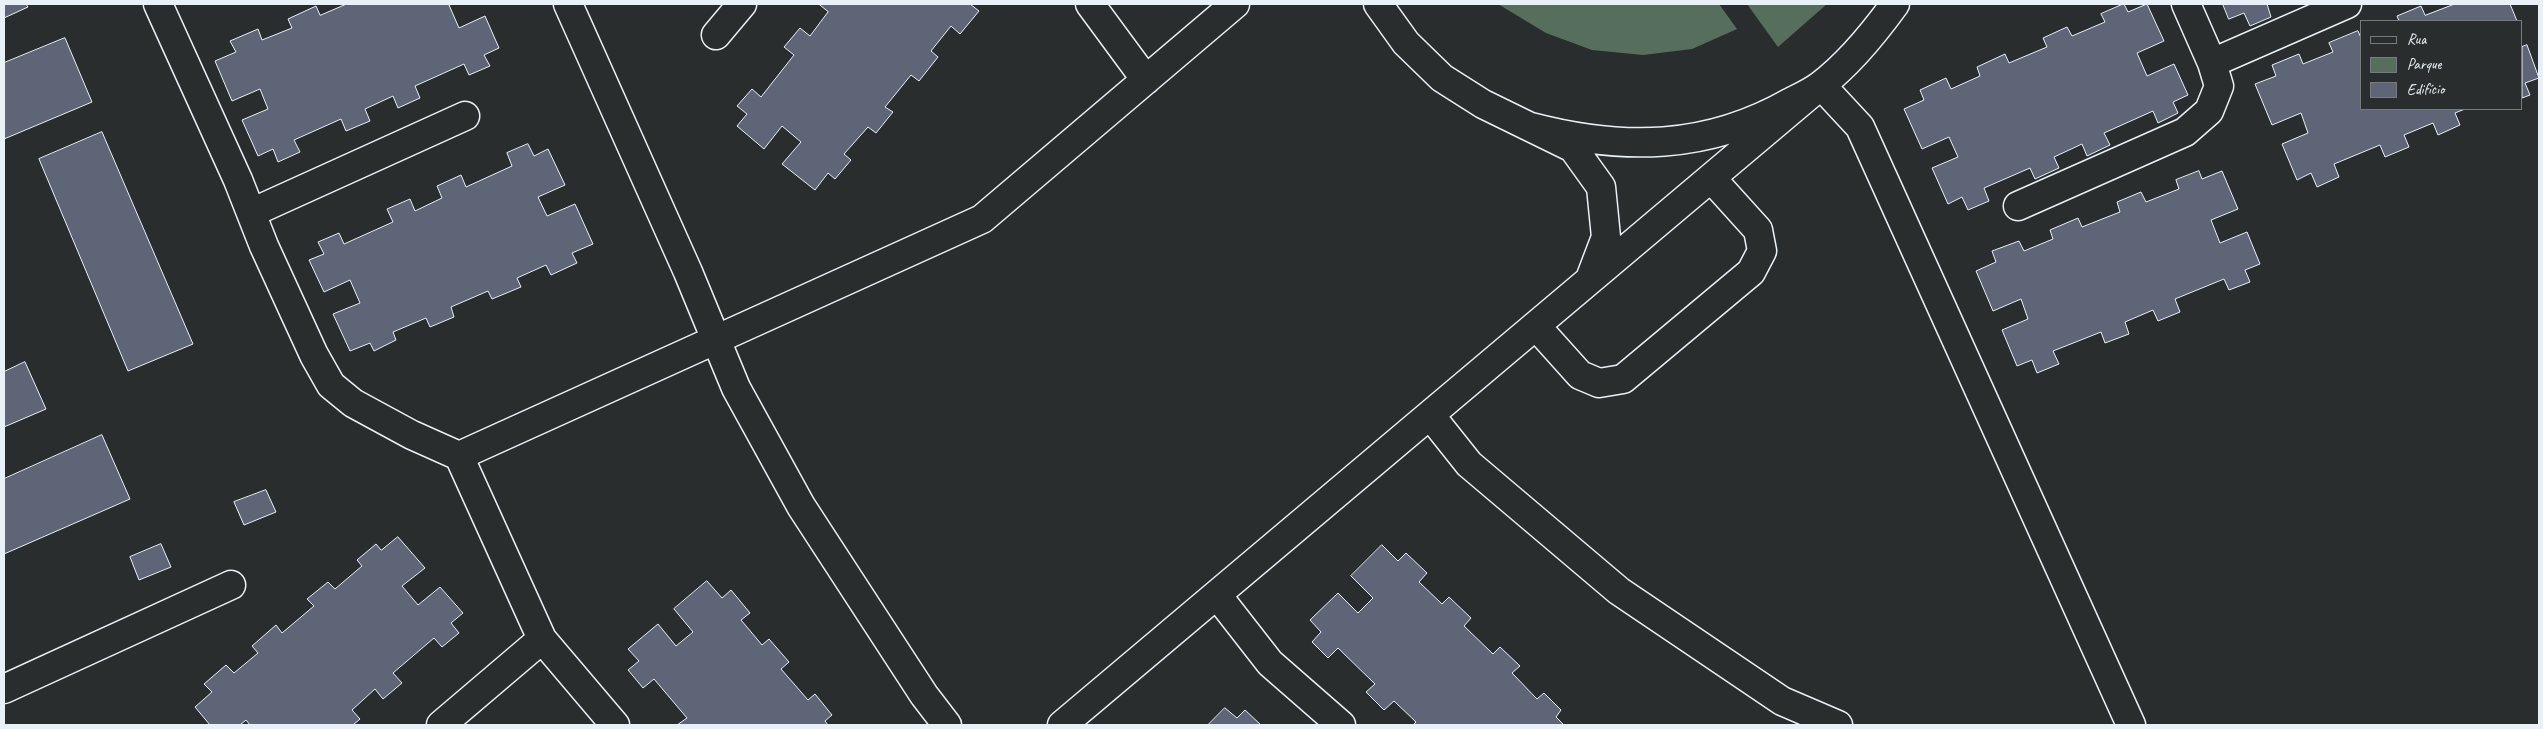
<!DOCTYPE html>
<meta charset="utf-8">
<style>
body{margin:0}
#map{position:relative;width:2543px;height:729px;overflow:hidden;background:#2a2d2e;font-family:Caveat,sans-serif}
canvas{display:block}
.frame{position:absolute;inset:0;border:5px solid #e8f1f8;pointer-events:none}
.legend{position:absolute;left:2360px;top:20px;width:162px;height:90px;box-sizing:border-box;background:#2a2d2e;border:1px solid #767b7f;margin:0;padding:6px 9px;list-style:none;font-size:15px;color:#e8f1f8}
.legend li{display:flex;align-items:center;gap:10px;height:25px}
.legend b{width:25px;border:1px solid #767b7f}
</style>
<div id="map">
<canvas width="2543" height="729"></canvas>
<div class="frame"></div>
<ul class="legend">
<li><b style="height:6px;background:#2a2d2e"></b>Rua</li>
<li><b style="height:14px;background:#566f5c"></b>Parque</li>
<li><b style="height:14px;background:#5d6577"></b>Edifício</li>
</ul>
</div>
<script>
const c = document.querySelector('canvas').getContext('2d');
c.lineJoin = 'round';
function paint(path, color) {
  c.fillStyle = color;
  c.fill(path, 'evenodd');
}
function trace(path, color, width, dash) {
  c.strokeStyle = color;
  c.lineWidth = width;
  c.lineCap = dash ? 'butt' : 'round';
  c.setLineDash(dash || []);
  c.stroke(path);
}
paint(new Path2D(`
 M1498,4H1719L1737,29L1692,49L1643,55L1592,50L1546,33Z
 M1747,4H1827L1778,47Z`), '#566f5c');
const building = new Path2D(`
 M4,4H26L28,7L4,18Z
 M347,4H453L449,5L459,28L485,16L499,48L484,55L490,66L469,75L464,64L415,86L420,98L398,108L393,96L365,109L370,121L346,131L341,119L294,140L300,152L278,162L273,149L258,156L242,120L268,109L260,89L232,101L215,61L236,52L230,41L258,29L262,40L292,28L288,19L316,6L320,15Z
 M819,4H970L979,11L960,34L951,26L931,51L938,57L919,81L911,75L885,107L893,112L876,133L868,127L844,154L851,160L835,179L828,173L815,190L782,164L801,142L782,126L764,149L737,126L747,114L737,106L752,89L761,97L794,55L784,47L800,28L810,36L828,12Z
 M2124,4L2128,12L2147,4L2164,41L2137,53L2147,76L2174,64L2188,95L2173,102L2178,113L2158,123L2153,111L2104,133L2110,145L2087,156L2082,144L2054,157L2059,168L2035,179L2030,168L1984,188L1989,201L1968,210L1962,197L1948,204L1932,168L1958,157L1949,137L1922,149L1904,109L1924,100L1920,90L1946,78L1951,89L1980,76L1977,67L2005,54L2009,63L2047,47L2043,38L2067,27L2072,36L2105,22L2101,14Z
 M2223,4H2267L2271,17L2250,26L2244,13L2229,19Z
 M2455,4H2510L2517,21H2399L2397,16L2421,6L2425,15Z
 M2358,31L2362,40V109H2465L2455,113L2460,125L2438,135L2433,123L2404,135L2409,147L2385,157L2380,145L2334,164L2339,177L2317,187L2311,173L2297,180L2282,144L2308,133L2301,113L2272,125L2255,84L2276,76L2272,65L2299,54L2303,64L2333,52L2329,43Z
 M65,38L92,102L4,139V63Z
 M2527,45L2539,78L2525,83L2530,95L2522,98V47Z
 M102,132L193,344L128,371L39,159Z
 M528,144L534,156L548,149L565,185L538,197L547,216L575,204L593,244L572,253L577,263L551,275L546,265L517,278L521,287L492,299L488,291L451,307L454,317L430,327L426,318L393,332L396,340L374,351L370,343L350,351L333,314L360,303L350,280L324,292L309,260L324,254L318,242L339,233L344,244L393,222L387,209L410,199L415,211L442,198L437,186L461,175L466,187L512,166L507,153Z
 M2199,171L2202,179L2222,171L2238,209L2211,220L2220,243L2247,232L2260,264L2245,270L2250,282L2229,290L2224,279L2175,299L2180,312L2158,321L2153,310L2125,322L2129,334L2105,343L2101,332L2053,351L2059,364L2037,373L2032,360L2017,366L2002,330L2028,319L2021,299L1993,311L1976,271L1996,262L1992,251L2019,241L2024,251L2053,239L2050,230L2078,218L2082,227L2120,212L2117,202L2141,192L2146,202L2179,189L2176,180Z
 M25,362L46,409L4,427V372Z
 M102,435L130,499L4,554V479Z
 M266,490L276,512L244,525L234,502Z
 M398,537L425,568L402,586L418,605L440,587L463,613L451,623L459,633L442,647L434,638L393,673L402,683L383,699L375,689L352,710L360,719L353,725H250L246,720L240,725H210L195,707L212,692L204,684L226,665L234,673L258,653L252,646L276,625L282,633L314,606L307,599L328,582L335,589L362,566L357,560L376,544L381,550Z
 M161,544L171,567L139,580L130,557Z
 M1382,545L1398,561L1406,553L1427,573L1419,582L1442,604L1449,597L1471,618L1464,626L1493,654L1500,647L1520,666L1512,673L1537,699L1544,693L1561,710L1556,717L1564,725H1413L1416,722L1394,701L1384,710L1366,692L1375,684L1338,648L1328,658L1312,642L1321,632L1310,620L1338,593L1358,613L1373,598L1351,576Z
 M707,581L722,598L731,590L750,613L741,620L762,645L769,639L789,662L781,669L808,700L815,694L832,715L825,721L828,725H677L687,718L654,679L643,688L628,670L639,661L628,649L658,624L676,646L693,632L674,609Z
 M1225,708L1237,718L1245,710L1261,725H1208Z`);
paint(building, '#5d6577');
trace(building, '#e8f1f8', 1);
const minor = new Path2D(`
 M158,4L238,180L264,246L314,355L331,385L353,403L412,435L459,456L542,639L615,725
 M568,4L688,272L736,388L801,506L924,695L947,725
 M1090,4L1146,80
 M1378,4L1406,43L1442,78L1483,104L1573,148L1601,187L1606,237L1590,279
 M716,35L742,4
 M2212,63L2347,4
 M1531,127C1623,151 1707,150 1791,102C1801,97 1812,92 1821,85C1850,63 1874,33 1895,4
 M2018,206L2185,132L2209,111L2219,86L2212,63L2186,4
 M251,213L465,116
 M1536,326L1580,375L1599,383L1623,379L1751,272L1762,251L1758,230L1711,178
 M1430,415L1469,464L1619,591L1782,701L1838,725
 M459,456L982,219L1235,4
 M1217,595L1270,663L1341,725
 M4,689L231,585
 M441,725L542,639
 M1062,725L1821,85L1860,127L2131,725`);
trace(minor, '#e8f1f8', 31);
trace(minor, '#2a2d2e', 28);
</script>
